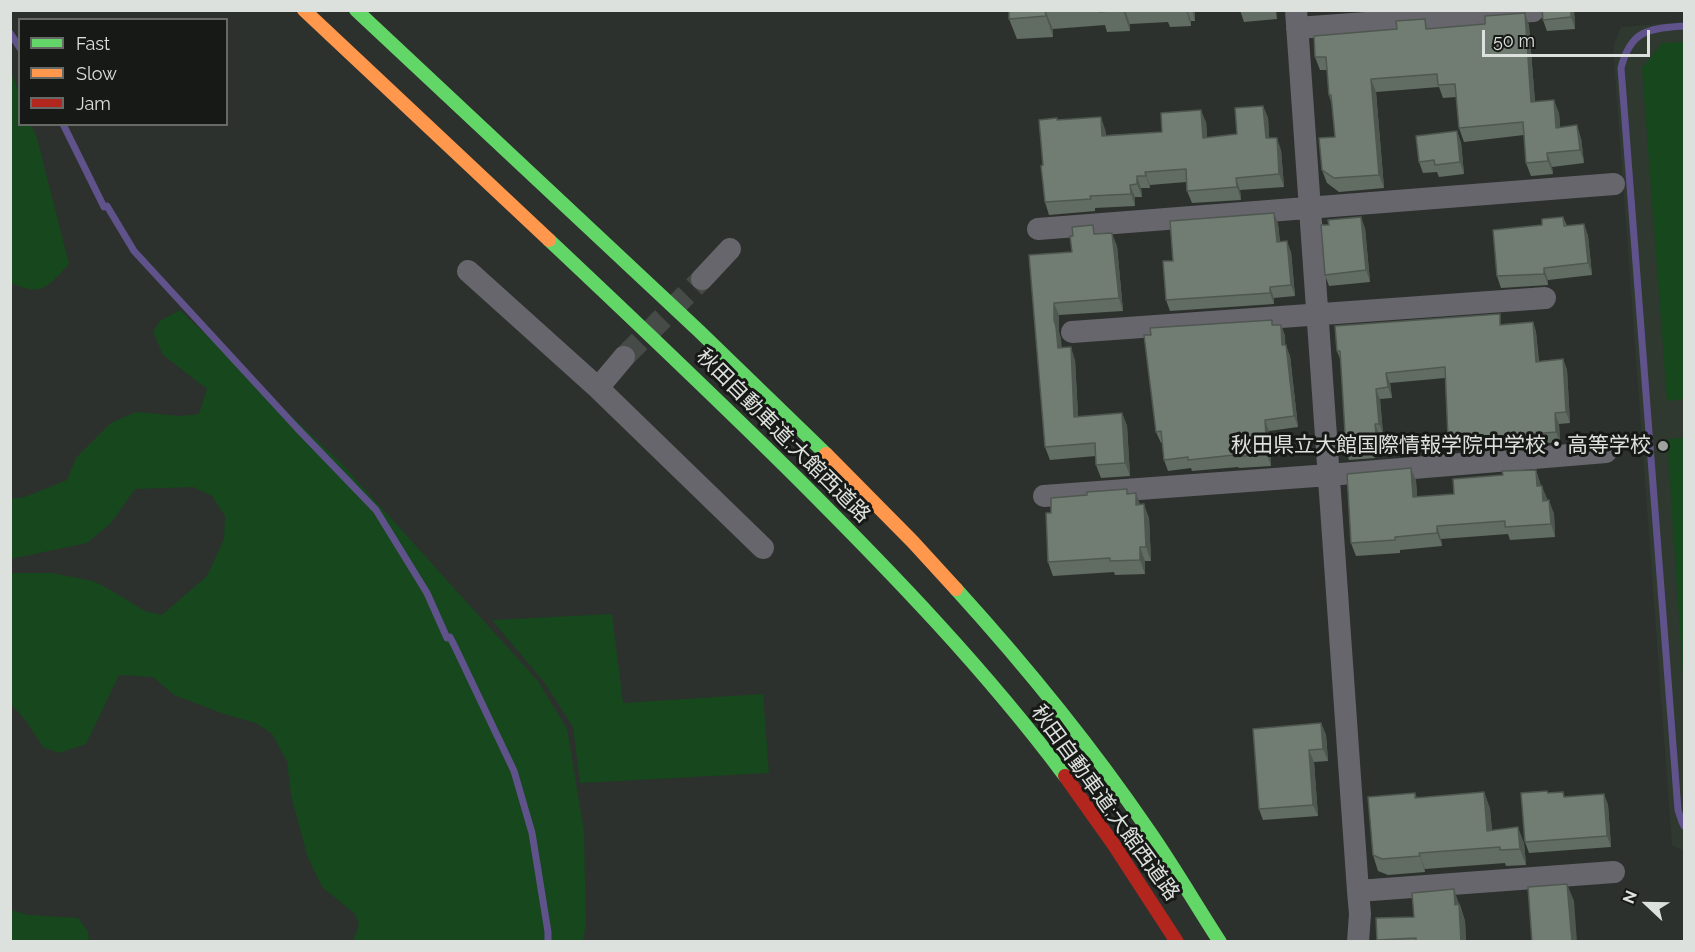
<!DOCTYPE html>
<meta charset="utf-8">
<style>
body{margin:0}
#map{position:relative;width:1695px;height:952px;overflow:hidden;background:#2d312d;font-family:Raleway,sans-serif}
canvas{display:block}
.frame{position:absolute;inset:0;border:12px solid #dde1dd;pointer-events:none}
.legend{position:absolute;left:18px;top:18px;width:210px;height:108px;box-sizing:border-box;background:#171917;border:2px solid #666966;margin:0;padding:8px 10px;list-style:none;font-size:18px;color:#dde1dd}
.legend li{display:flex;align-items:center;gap:12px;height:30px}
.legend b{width:30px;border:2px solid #666966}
.north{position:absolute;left:1617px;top:874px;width:60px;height:60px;-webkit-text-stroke:4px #171917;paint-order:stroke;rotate:292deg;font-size:16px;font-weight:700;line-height:24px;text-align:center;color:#dde1dd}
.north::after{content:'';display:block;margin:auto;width:21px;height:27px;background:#dde1dd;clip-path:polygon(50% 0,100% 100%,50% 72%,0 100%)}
.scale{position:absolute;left:1482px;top:30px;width:168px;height:27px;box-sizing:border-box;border:3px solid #dde1dd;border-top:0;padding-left:8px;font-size:18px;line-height:21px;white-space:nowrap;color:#dde1dd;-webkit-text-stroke:4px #171917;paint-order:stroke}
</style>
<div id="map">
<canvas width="1695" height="952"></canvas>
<div class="frame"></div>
<ul class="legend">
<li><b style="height:8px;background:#63d668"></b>Fast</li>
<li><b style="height:8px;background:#ff974d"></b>Slow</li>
<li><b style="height:8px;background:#b3261e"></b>Jam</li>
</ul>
<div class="north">N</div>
<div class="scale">50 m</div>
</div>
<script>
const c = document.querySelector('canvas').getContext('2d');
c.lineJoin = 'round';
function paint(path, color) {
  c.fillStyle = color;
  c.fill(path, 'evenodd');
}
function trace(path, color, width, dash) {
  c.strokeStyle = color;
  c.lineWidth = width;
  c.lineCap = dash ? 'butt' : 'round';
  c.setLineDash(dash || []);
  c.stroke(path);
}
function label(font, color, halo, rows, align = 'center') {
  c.font = font + ' Raleway,"Noto Sans JP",sans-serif';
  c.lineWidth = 6;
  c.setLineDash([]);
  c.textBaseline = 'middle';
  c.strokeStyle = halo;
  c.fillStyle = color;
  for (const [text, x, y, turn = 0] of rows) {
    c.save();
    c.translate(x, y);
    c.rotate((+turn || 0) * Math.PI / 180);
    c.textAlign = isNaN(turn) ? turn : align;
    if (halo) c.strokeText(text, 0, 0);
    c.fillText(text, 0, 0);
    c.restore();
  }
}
paint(new Path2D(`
 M1684,22V851L1672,845L1613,47L1621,27Z`), '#2f3930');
paint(new Path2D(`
 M1684,42V399L1667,401L1642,68L1662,43Z
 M11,71L19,94L20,124L31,125L37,138L69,264C47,287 43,297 11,283Z
 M180,310L340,462L538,681L567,729L584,832L586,925L583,941H353L359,925L355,914L322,887L307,855L291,795L287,761L272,734L256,723L224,714L174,695L153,677L119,675L86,744L59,753L43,747L26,721L11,704V573H52L93,581L109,589L145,611L162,615L207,576L224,539L225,516L212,496L193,487L135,489L111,523L87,543L11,559V499L25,497L67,480L76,458L111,423L136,412L180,416L199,414L207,389L163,355L153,332L160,321Z
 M1684,438V692L1667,439Z
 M612,614L623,703L763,694L769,773L580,783L573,727L544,682L492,620Z
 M11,910L28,915L78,918L88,931L89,941H11Z`), '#16471d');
trace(new Path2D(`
 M1684,26C1649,29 1631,29 1621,68L1678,810L1682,822L1684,826
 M10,33L20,48
 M63,124L104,207L107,206L134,251L297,428L376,510L427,593L447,638L450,637L456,649L514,771L532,833L548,932V942`), '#60538b', 7);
trace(new Path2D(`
 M624,357L702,279`), '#474b47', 22, [22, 11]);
trace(new Path2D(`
 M1296,10L1358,891L1360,914L1358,942
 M1297,28L1533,11
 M1038,229L1614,184
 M468,271L598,388L763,548
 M702,279L730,249
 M1072,332L1545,298
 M598,388L624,357
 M1044,496L1329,475L1606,452
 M1358,891L1614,872`), '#67666d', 22);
trace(new Path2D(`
 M356,10L699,331L826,454
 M549,240C633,319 716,398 798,479C892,573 985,669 1065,776
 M956,589C1025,665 1091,746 1149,831C1174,867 1196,905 1220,942`), '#63d668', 14);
trace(new Path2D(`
 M304,10L549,240
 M826,454L913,542L956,589`), '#ff974d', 14);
trace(new Path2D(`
 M1065,776L1114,845L1177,942`), '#b3261e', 14);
paint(new Path2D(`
 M1009,10H1195V21H1191V26L1170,27L1168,22L1130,24V31L1107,32L1105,25L1053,29V37L1017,39L1009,19Z
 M1240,10H1276L1277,19L1244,22Z
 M1574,10L1575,29L1547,31L1543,20Z
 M1525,13L1529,26L1535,102L1559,113L1560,127L1581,138L1584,163L1552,167L1553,174L1531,176L1526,163L1524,135L1464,142L1459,128L1456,97L1443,98L1439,87L1376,92L1384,188L1339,192L1327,183L1322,170L1335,137L1332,105L1329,95L1327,70H1320L1315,57L1397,29L1425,19L1428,29L1485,24Z
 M1263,106L1268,118L1269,138L1281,150L1284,187L1240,190L1241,200L1192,203L1187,191L1186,182L1150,185V188H1141L1142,197H1135V206L1095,208V211L1049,215L1045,202L1043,165L1058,120L1105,129L1106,135L1162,132L1206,122L1207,138L1237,134Z
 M1457,131L1461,143L1464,174L1439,177L1437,172L1423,173L1419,162Z
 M1274,213L1278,224L1280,242L1291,252L1295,296L1274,298V304L1170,311L1166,300L1173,261Z
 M1563,217L1567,226L1584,224L1588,236L1592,275L1548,280V285L1501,288L1497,276L1542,225Z
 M1329,225L1365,228L1370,282L1329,286L1325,275Z
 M1096,234L1117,246L1123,311L1059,315V332L1061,339V348L1075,360L1078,417L1122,413L1127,426L1130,476L1101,478L1096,465V456L1050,460L1045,447L1029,255L1072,252Z
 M1533,322L1536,332L1539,361L1563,359L1567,370L1570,423L1559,424L1560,442L1476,449V448L1452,449L1448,439L1445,378L1390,383L1392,398L1380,399L1383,434H1379L1380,445H1374L1375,458L1349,460L1346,449L1341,361L1337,351L1503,324Z
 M1274,325H1281L1285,336V345L1290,356L1298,427L1269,431L1271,466L1239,468L1238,467L1192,471L1191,468L1168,471L1164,460L1162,443H1161L1156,432Z
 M1411,468L1416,481L1417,497L1454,494L1503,475L1536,470L1540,483L1541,486L1554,514L1555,537L1510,540L1508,534L1441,539L1442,546L1400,550V553L1356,556L1351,543Z
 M1127,489L1128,493L1140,505L1149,518L1151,561H1145V574L1115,575L1114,572L1053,576L1048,562L1051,513L1087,495Z
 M1321,723L1326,735L1328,761L1314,762L1318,816L1263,820L1259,809Z
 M1484,792L1490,809L1492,830L1524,843L1526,865L1506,866L1505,863L1425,869V872L1388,875L1378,871L1373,855L1415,793L1417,798Z
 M1548,793L1565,797L1604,794L1608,805L1611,847L1529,853L1525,842Z
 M1460,905L1465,921L1466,942H1377V940L1414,917Z`), '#616c62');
paint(new Path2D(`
 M1045,10L1053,29V37L1046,16Z
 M1123,10H1125L1130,24V31Z
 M1186,10H1187L1191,21V26Z
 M1192,10H1195V21Z
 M1571,10H1574L1575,29L1571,17Z
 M1525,13L1529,26L1536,115L1531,102Z
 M1371,79L1376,92L1384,188L1379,175Z
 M1554,100L1559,113L1561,141L1556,128Z
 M1263,106L1268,118L1270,151L1266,138Z
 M1201,110L1206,122L1208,151L1203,138Z
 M1101,117L1105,129L1107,148L1102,136Z
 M1577,125L1581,138L1584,163L1580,150Z
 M1457,131L1461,143L1464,174L1460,162Z
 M1277,138L1281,150L1284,187L1279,174Z
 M1547,153L1552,167L1553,174L1548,161Z
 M1145,172L1150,185V188L1146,176Z
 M1137,176L1141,188L1142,197L1137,184Z
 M1236,178L1240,190L1241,200L1237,187Z
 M1130,185L1135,197V206L1131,194Z
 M1274,213L1278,224L1281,253L1277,242Z
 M1361,217L1365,228L1370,282L1366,270Z
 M1584,224L1588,236L1592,275L1588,263Z
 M1112,233L1117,246L1123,311L1119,298Z
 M1287,241L1291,252L1295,296L1291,285Z
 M1544,268L1548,280V285L1544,274Z
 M1270,287L1274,298V304L1270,293Z
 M1054,303L1059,315V332L1061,339L1063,361L1058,348L1054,320Z
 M1533,322L1536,332L1539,372L1536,362Z
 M1281,325L1285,336L1286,357L1282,345Z
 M1286,345L1290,356L1298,427L1294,416Z
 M1071,347L1075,360L1079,430L1074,417Z
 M1563,359L1567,370L1570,423L1566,412Z
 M1386,373L1390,383L1392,398L1388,387Z
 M1376,389L1380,399L1383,434L1379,424Z
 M1122,413L1127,426L1130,476L1125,463Z
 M1555,413L1559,424L1560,442L1556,432Z
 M1265,420L1269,431L1271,466L1267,454Z
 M1375,424L1379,434L1380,445L1376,434Z
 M1370,434L1374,445L1375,458L1371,447Z
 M1411,468L1416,481L1418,510L1413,497Z
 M1536,470L1540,483L1541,499L1537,486Z
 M1542,486L1547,499L1548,514L1543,501Z
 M1136,493L1141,507L1136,505Z
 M1549,500L1554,514L1555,537L1551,524Z
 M1144,504L1149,518L1151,561L1146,547Z
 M1437,526L1441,539L1442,546L1437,533Z
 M1140,547L1145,561V574L1140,560Z
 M1321,723L1326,735L1328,761L1323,749Z
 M1309,750L1314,762L1318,816L1313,805Z
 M1484,792L1490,809L1493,847L1487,831Z
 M1604,794L1608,805L1611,847L1607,836Z
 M1518,827L1524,843L1526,865L1520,849Z
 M1419,853L1425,869V872L1420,856Z
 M1567,884L1574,901L1577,942H1572Z
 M1454,889L1465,921L1466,942H1461L1455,905Z`), '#4f5850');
const building = new Path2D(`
 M1009,10H1045L1046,16L1009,19Z
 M1100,10H1119L1100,12Z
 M1542,10H1571V17L1543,20Z
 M1525,13L1531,102L1554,100L1556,128L1577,125L1580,150L1547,153L1548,161L1526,163L1523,122L1459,128L1455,84L1438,85L1437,74L1371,79L1379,175L1334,178L1322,170L1319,138L1335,137L1331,95H1329L1326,57H1315L1314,36L1397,29L1396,21L1425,19L1426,29L1485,24V16Z
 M1263,106L1266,138H1277L1279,174L1236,178L1237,187L1187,191L1186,169L1145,172L1146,176H1137V184L1130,185L1131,194L1090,196L1091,199L1045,202L1041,166L1043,165L1039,120L1057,118V120L1101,117L1102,136L1162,132L1161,113L1201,110L1203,138L1237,134L1235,108Z
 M1457,131L1460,162L1435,165L1434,160L1419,162L1416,136Z
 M1274,213L1277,242L1287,241L1291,285L1270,287V293L1166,300L1163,261H1173L1170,221Z
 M1361,217L1366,270L1325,275L1321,225H1329L1328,220Z
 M1563,217L1564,226L1584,224L1588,263L1544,268V274L1497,276L1493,230L1542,225V219Z
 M1093,225L1094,234L1112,233L1119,298L1054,303V320L1056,327L1058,348L1071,347L1074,417L1122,413L1125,463L1096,465L1095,443L1045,447L1029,255L1072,252L1070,236H1073L1072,227Z
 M1500,314V325L1533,322L1536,362L1563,359L1566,412L1555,413L1556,432L1472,439V437L1448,439L1445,367L1386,373L1388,387L1376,389L1379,424H1375L1376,434H1370L1371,447L1346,449L1340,351H1337L1335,326Z
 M1272,320V325H1281L1282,345H1286L1294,416L1265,420L1267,454L1234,457V455L1188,460V457L1164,460L1161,431L1156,432L1144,335H1151L1150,328Z
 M1411,468L1413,497L1454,494L1453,479L1503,475L1502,471L1536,470L1537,486H1542L1543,501L1549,500L1551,524L1505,527V521L1437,526V533L1395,537V540L1351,543L1347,474Z
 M1127,489V494L1136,493V505L1144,504L1146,547H1140V560L1110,561V558L1048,562L1046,513H1051V498L1087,495V492Z
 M1321,723L1323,749L1309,750L1313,805L1259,809L1253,729Z
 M1547,791L1548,793L1563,792L1564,797L1604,794L1607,836L1525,842L1521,793Z
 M1484,792L1487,831L1518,827L1520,849L1500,850V847L1419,853L1420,856L1382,859L1373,855L1368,797L1415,793V798Z
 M1567,884L1572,942H1532L1528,887Z
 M1454,889L1455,905L1459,904L1461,942H1416V938L1377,940L1376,918L1414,917L1412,893Z`);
paint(building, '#717d72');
trace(building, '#4f5850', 1.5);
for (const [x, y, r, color] of [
 [1663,446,6,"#9fa39f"]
]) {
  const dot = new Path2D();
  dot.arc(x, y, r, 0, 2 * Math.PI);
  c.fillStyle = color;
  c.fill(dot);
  trace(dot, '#171917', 2);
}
label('21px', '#dde1dd', '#171917', [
 ["秋田自動車道;大館西道路",783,436,45],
 ["秋田自動車道;大館西道路",1105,803,54]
]);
label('21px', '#dde1dd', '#171917', [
 ["秋田県立大館国際情報学院中学校・高等学校",1651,446]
], 'right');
</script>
